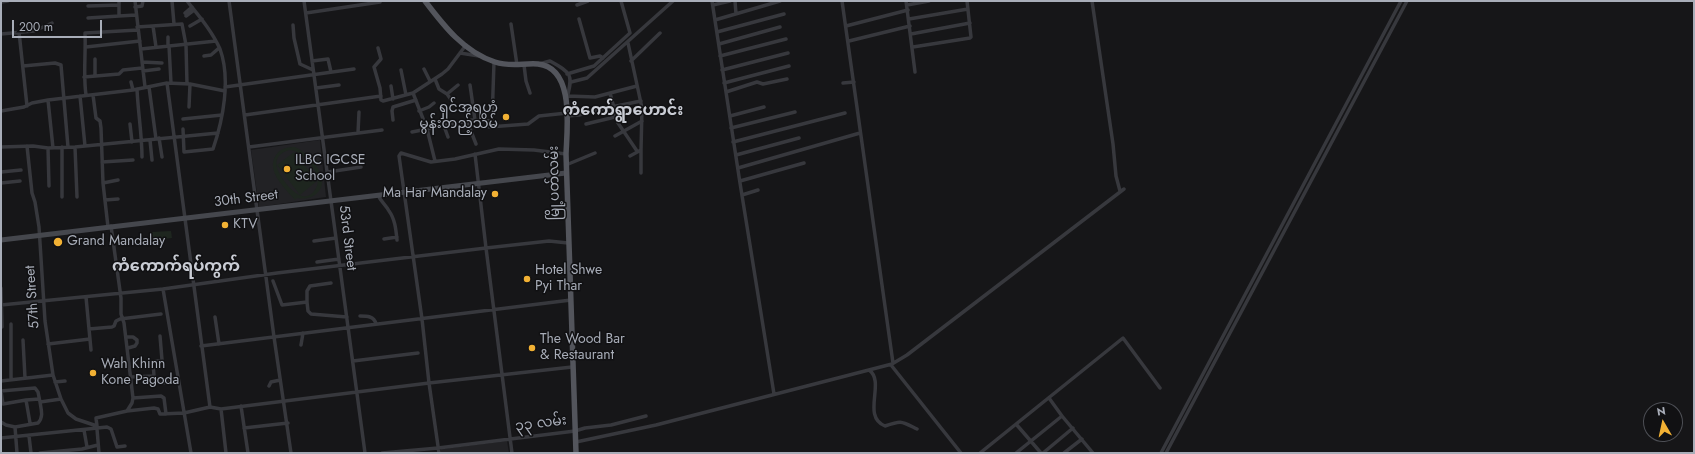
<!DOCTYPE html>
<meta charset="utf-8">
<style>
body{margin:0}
#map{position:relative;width:1695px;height:454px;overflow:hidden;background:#161618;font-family:Jost,sans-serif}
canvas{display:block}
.frame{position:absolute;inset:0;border:2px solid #a8adb8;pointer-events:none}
.north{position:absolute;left:1643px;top:402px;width:40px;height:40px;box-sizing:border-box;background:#111113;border:1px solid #4d4f55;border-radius:50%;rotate:351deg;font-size:11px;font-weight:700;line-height:16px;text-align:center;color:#a8adb8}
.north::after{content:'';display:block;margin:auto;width:14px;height:18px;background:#f2b134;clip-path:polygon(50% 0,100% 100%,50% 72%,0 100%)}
.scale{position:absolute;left:12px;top:20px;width:90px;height:18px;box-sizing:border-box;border:2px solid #a8adb8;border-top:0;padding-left:5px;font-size:12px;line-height:14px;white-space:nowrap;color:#a8adb8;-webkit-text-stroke:3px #111113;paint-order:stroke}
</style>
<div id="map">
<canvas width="1695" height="454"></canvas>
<div class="frame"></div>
<div class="north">N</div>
<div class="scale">200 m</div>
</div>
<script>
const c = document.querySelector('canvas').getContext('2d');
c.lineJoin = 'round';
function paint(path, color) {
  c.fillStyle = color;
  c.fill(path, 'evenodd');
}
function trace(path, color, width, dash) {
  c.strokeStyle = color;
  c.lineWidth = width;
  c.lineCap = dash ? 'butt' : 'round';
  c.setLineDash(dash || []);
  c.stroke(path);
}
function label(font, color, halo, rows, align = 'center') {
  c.font = font + ' Jost,"Noto Sans Myanmar",sans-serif';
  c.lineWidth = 3;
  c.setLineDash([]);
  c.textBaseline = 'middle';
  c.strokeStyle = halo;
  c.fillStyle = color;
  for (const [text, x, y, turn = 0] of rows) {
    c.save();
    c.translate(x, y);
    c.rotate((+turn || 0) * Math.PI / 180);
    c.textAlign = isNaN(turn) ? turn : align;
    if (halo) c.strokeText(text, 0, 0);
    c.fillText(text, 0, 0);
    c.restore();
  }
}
paint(new Path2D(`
 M320,140L326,197L259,207L251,150Z
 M507,441L509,453H441V449Z`), '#222225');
paint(new Path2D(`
 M295,147C305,151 320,167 322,178C324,193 310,201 297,198L295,200C286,189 265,171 276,155C281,148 287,147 295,147ZM289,150C303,150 324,175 316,188C307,205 292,192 285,182C276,170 270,156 289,150Z
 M294,152L317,181L300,195L277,165Z
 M171,231L172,238L153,240L152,232Z`), '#1e261f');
trace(new Path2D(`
 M135,1L145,87
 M172,1L174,24
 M229,1L274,337L291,453
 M304,1L365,453
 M712,1L740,183L774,394
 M735,1L736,14
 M842,1L893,363
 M906,1L915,72
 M1092,1L1113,144L1116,176L1120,191
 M1,2L8,1
 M577,5L588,1
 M713,5L730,1
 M907,5L929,1
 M88,6L119,5
 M135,7L142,6L143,1
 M185,13L192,7
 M306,13L380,2
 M119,16L136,15
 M186,16L194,10
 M88,18L119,16V1
 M579,19L590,58L600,56L603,58
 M909,19L968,9
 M715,20L780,1
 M511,24L517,65
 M293,25L294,38L300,64L313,70
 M153,26L156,47
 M190,26L202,19
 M846,26L908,10
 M137,27L182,24L186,45L187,84
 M19,32L27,106
 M717,32L784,14
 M1,34L34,31L52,23
 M911,34L970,23
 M168,37V46
 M849,41L910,26
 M628,43L642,108
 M719,44L780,27
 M169,46L171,83
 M86,47L140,41
 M913,47L970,38L971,37L967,1
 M378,48L381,59L374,67L380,88L381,100L383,101L413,93L442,74L448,69L466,45
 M141,49L216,41
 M460,53L479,56
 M204,56L211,55L219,48
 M720,56L786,39
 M312,61L328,59L331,72
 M631,61L660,33
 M142,62L162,63
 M539,64L550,61C572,73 573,75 567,98
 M524,65L526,81L530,93
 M23,66L55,63L61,65L68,147
 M424,69L430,81
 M401,70L406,95
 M722,70L788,53
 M143,71L159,69
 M567,74L594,66L630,33L621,1
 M95,76V59
 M84,77L119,74L123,70L142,68
 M435,79L439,89L447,94L458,85
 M131,82L133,90
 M571,82L587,78L673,1
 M167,83L210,407
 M724,83L789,66
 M843,83L854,82
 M470,85L475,120
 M391,86L393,99
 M149,87L156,139
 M225,87L354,69
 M316,88L339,85
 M137,89C138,112 142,135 142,157
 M726,92L757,82L763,84L787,79
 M413,93L427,129L435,161
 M610,93L618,123L637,151
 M447,94L452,101
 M86,95C83,74 86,54 85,33L138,30
 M93,95L96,118L100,121L101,128L103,183L108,227
 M80,96L85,146
 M568,96L595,97L637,86
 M48,100L53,148
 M189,107L190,84
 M1,111L24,107L32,103L48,100L133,90L167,83L190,84L225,91
 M419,111L429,107L434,103
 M474,111H492
 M245,115L381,96
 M567,116L579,115L592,111L641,101
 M730,116L764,107
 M183,119L222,115
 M393,120L392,111L393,107L416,100
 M467,121L476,144
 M130,124L132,142
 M586,124L615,117L642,108L641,150L630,156
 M444,126L448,137
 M489,127L528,124L539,116L567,113
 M731,128L795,112
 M183,129L184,152L213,149C223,120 231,79 220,49C212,31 199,16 187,1
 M412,132L472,120L492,121L494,62
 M358,133L359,112
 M615,136L642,121
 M159,138L162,157
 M150,140L152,160
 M733,142L845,113
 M27,146L32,193L35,202L39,227L45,321L53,375L61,399L68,413L76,419L97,426V429
 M1,147L33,146L48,148L75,147L218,133
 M62,147V197
 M75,147L77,197
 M249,147L382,130
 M48,148L49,186
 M641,150V173
 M566,154L534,150L499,149L455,159L431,162L401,153L399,156L422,319L429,383L572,367
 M736,155L799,138
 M102,162L133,160
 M566,165L595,153
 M738,168L860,133
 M1,172L21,170
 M328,172L361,167
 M740,181L804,163
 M1,183L20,181
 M103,183L118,180
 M378,195C381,202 385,204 389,211C395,219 396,230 397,240
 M742,195L758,190
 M105,200L118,199
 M111,226L121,298V314L124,323L133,398
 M384,239L397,237
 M314,241L336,238
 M317,262L339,259
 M273,281L282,305L307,302L308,311L311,314L347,317
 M1,288L2,327
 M163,289L191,453
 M86,297L91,350
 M307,302V291L310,286L331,283
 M1,305L163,289L277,273L486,248L475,154
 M360,316C367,316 374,316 376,324
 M215,317L219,344
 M11,324V380
 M89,329L112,327L114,326L116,321L120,319L161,314
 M126,337H133L137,340V343L135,346L128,348
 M23,340L25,378
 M48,344L90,339
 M301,345L303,333
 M201,346L571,300
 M353,361L418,353
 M891,365L961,453
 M869,370C886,382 861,416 885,426C902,420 901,421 917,429
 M154,376L153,362L162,360L160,336
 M131,377L154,376L155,380L161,383L178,381
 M1,381L53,375
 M55,382L65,381
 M269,386L271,382L280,380
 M1049,398L1062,416
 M26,400L3,404L1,391L35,388L38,392L40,402L61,399
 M241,406L248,453
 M221,409L226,453
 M127,411L154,408L158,409L160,414L184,413L210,407L221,409L429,383L439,453
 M1,422L6,425L15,427
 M30,423L26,400L39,399
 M1016,424L1041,453
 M97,426L96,418L127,411L132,403L133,398L161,396L164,398L166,414
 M244,428L288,423
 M97,429L99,453
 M84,430L87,447
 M29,436L31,453
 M1,438L107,427L111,429L117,447L125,446
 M576,442L656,425L892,364L907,355L1124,189
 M17,453L15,427L38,423C44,417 41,409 40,402
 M40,453L82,449L98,445
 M382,453L438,448L575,431L585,428L611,425L646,416
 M512,453L486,248L549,241L568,243
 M980,453L1123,338L1160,388
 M1016,453L1062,416L1093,453
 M1043,453L1073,428
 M1064,453L1082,439
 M1161,453L1401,1
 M1166,453L1407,1`), '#37383d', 3.5);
trace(new Path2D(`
 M1,240L566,173`), '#45474d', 5);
trace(new Path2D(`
 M425,1C444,26 464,52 495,62C510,67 523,63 538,64C575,68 567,128 566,154L576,453`), '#53555c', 5.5);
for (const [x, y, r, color] of [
 [506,117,4,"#f2b134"],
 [287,169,4,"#f2b134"],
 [495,194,4,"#f2b134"],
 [225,225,4,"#f2b134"],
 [58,242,5,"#f2b134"],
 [527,279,4,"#f2b134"],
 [532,348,4,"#f2b134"],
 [93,373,4,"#f2b134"]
]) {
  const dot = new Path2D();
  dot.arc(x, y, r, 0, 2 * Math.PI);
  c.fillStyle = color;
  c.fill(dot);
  trace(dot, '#111113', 1.5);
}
label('14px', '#a8adb8', '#111113', [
 ["ရှင်အရဟံ",498,109,"right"],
 ["မွန်းတည့်သိမ်",498,125,"right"],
 ["ILBC IGCSE",295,161],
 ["School",295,177],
 ["Ma Har Mandalay",487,194,"right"],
 ["KTV",233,225],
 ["Grand Mandalay",67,242],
 ["Hotel Shwe",535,271],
 ["Pyi Thar",535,287],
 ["The Wood Bar",540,340],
 ["& Restaurant",540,356],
 ["Wah Khinn",101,365],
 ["Kone Pagoda",101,381]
], 'left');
label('14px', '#a8adb8', '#111113', [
 ["မြို့ပတ်လမ်း",555,183,-91],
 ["30th Street",246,199,-7],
 ["53rd Street",347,238,83],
 ["57th Street",33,297,-94],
 ["၃၃ လမ်း",541,424,-7]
]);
label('bold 16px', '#c9ccd4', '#111113', [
 ["ကံကော်ရွာဟောင်း",623,111],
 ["ကံကောက်ရပ်ကွက်",176,267]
]);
</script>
